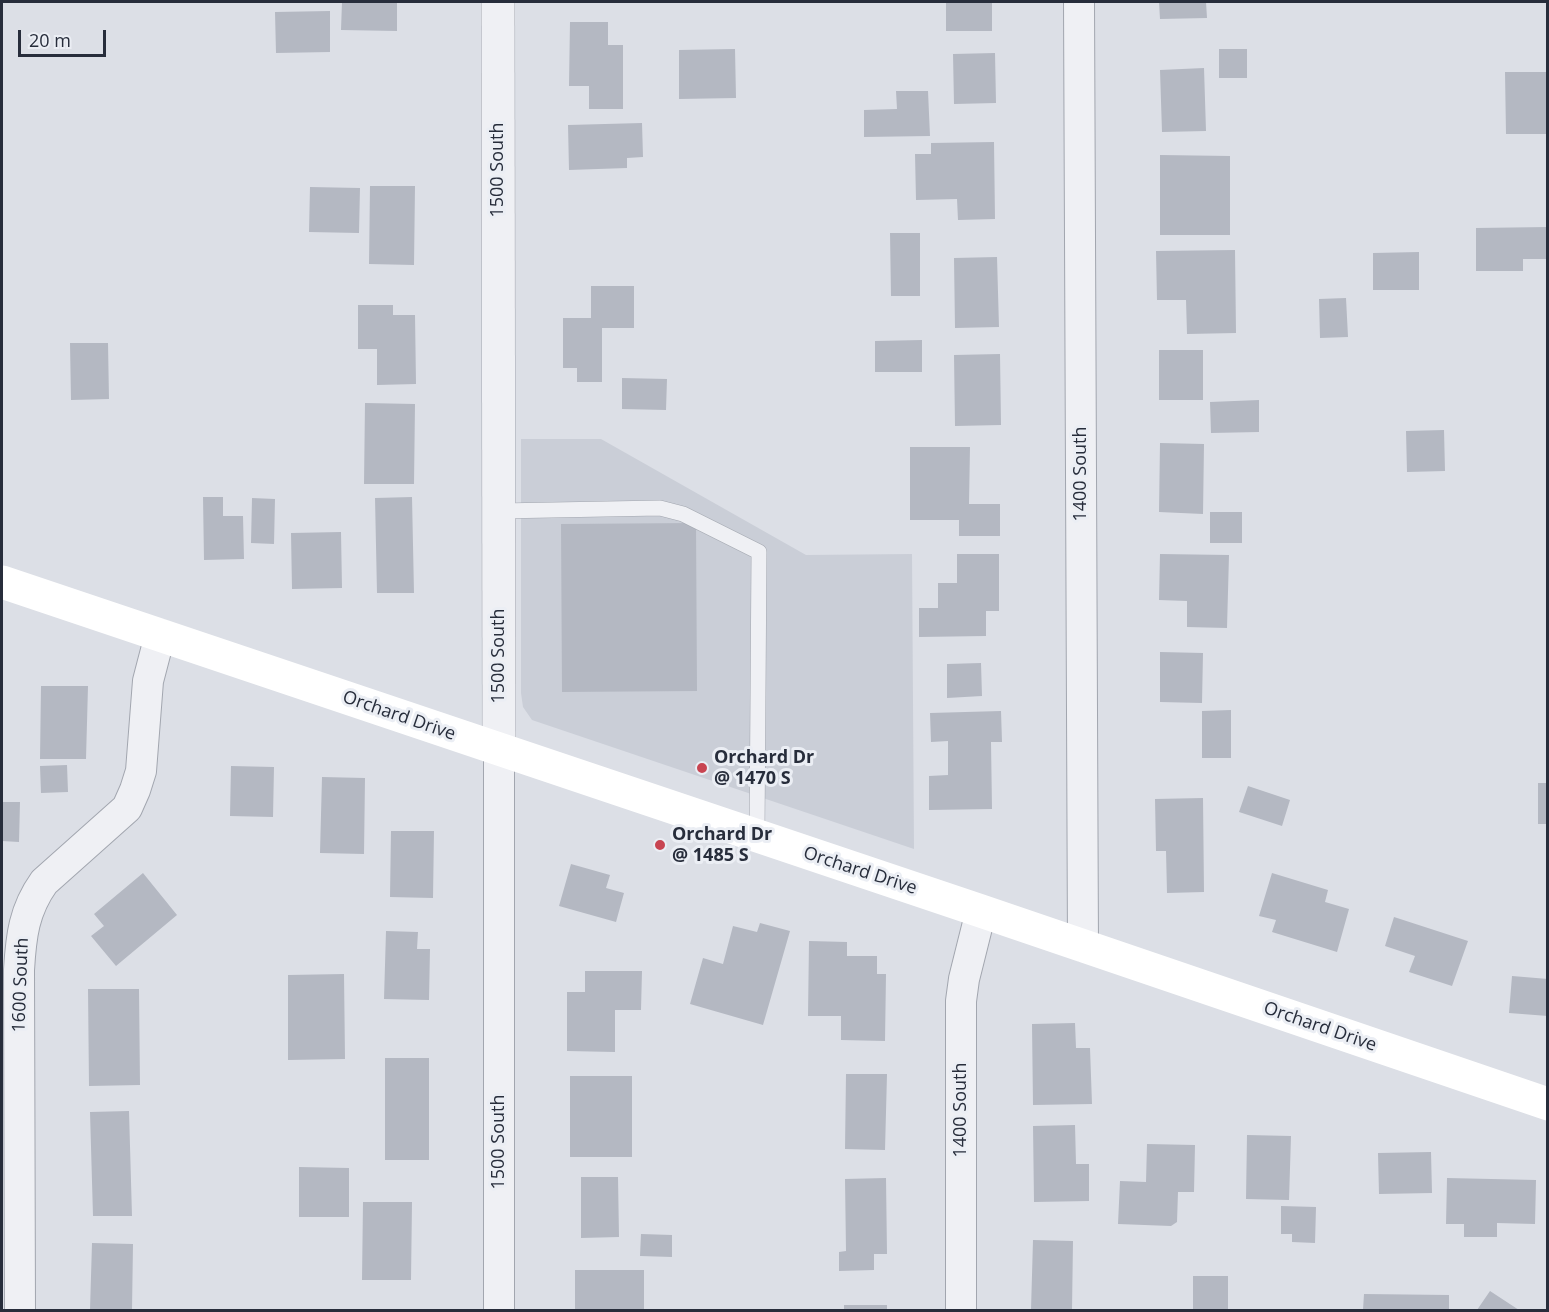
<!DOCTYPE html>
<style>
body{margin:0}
#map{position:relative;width:1549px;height:1312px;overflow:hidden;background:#dcdfe6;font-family:"Open Sans",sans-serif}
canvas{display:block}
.frame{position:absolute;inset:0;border:3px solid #272d3b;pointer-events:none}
.scale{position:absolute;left:18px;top:30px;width:88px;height:27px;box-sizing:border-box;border:3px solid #272d3b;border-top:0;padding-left:8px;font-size:18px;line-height:21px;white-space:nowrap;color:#272d3b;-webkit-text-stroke:4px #ebeef4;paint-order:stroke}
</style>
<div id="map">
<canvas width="1549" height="1312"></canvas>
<div class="frame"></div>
<div class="scale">20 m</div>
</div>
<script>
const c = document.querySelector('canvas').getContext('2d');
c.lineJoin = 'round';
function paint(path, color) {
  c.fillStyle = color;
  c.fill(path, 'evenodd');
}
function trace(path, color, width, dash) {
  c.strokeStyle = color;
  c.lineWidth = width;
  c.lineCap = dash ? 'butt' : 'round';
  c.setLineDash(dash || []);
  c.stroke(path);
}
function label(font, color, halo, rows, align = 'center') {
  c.font = font + ' "Open Sans",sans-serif';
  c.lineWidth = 6;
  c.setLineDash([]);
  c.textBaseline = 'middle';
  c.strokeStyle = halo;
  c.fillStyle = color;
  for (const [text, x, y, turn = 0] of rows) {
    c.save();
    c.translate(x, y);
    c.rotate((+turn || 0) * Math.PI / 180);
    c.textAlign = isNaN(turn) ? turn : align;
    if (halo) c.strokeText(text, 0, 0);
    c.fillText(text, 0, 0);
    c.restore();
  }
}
paint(new Path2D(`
 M521,439H601L806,555L912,554L914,849L532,720L523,707L521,693Z`), '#caced7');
paint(new Path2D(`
 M342,2H397V31L341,30Z
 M946,2H992V31H946Z
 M1159,2H1206L1207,18L1160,19Z
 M330,11V52L276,53L275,12Z
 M570,22H608V45H623V109H589V86H569Z
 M735,49L736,98L679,99V50Z
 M1219,49H1247V78H1219Z
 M995,53L996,103L954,104L953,54Z
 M1204,68L1206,131L1162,132L1160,70Z
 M1505,72H1548V134H1506Z
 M896,91H928L930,136L864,137V110L897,109Z
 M642,123L643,157L627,158V168L569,170L568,125Z
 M994,142L995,219L958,220L957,199L916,200L915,154H931V143Z
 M1160,155L1230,156V235H1160Z
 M370,186H415L414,265L369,264Z
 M310,187L360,188L359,233L309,232Z
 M1548,227V259H1523V271H1476V228Z
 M890,233H920V296H891Z
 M1235,250L1236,333L1187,334L1186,300H1157L1156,251Z
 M1419,252V290H1373V253Z
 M997,257L999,327L955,328L954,258Z
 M591,286H634V328H602V382H577V368H563V318H591Z
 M1346,298L1348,337L1320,338L1319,299Z
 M358,305H393V315H415L416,384L377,385V349H358Z
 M922,340V372H875V341Z
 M70,343H108L109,399L71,400Z
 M1159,350H1203V400H1159Z
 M1000,354L1001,425L955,426L954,355Z
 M622,378L667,379L666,410L622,409Z
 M1259,400V432L1211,433L1210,402Z
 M365,403L415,404L414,484H364Z
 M1444,430L1445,471L1407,472L1406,431Z
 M1160,443L1204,444L1203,514L1159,512Z
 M910,447H970L969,504H1000V536H959V520H910Z
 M203,497H223V516H243L244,559L204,560Z
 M412,497L414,593H377L375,498Z
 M252,498L275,499L274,544L251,543Z
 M1210,512H1242V543H1210Z
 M696,523L697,691L562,692L561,524Z
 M341,532L342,588L292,589L291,533Z
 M957,554H999V611H986V636L919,637V608H938V583H957Z
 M1160,554L1229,555L1227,628L1187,627V601L1159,600Z
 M1160,652L1203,653L1202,703L1160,702Z
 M981,663L982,696L947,698V664Z
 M41,686H88L86,759H40Z
 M1231,710V758H1202V711Z
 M1001,711L1002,742H991L992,809L929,810V776L948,775V741L931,742L930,713Z
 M67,765L68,792L41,793L40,766Z
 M231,766L274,767L273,817L230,816Z
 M322,777L365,778L364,854L320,853Z
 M1538,783H1548V824H1538Z
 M1248,786L1290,800L1282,826L1239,812Z
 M1203,798L1204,892L1167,893L1166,851H1156L1155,799Z
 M2,802H20L19,842L2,841Z
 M391,831H434L433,898L390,897Z
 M571,864L610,875L606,888L624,893L616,922L559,906Z
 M143,873L177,915L116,966L91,936L104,926L94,914Z
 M1272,873L1328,890L1325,902L1349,909L1337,952L1272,932L1276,920L1259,916Z
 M1394,917L1468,941L1452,986L1409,972L1415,956L1385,946Z
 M760,923L790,931L763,1025L690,1004L703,958L723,964L733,926L757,932Z
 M386,931L418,932L417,949H430L429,1000L384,999Z
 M809,941L847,942V956H877V974H886L885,1041L841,1040V1016H808Z
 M585,971H642L641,1010H615V1052L567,1051V992H585Z
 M344,974L345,1059L288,1060V975Z
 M1512,976L1548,979V1016L1509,1013Z
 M88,989H139L140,1085L89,1086Z
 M1075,1023L1076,1048H1090L1092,1104L1033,1105L1032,1024Z
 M385,1058H429V1160H385Z
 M846,1074H887L885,1150L845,1149Z
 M570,1076H632V1157H570Z
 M129,1111L132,1216H93L90,1112Z
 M1075,1125L1076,1164H1089V1201L1034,1202L1033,1126Z
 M1247,1135L1291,1136L1289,1200L1246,1199Z
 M1147,1144L1195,1145L1194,1192H1178L1177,1222L1171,1226L1118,1224L1120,1181L1146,1182Z
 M1431,1152L1432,1193L1379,1194L1378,1153Z
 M299,1167L349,1168V1217H299Z
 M581,1177H618L619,1237L581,1238Z
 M886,1178L887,1254H874V1270L839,1271V1252L846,1251L845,1179Z
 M1447,1178L1536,1180L1535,1224L1497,1223V1237H1464V1224H1446Z
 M363,1202H412L411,1280H362Z
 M1281,1206L1316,1207L1315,1243L1292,1242V1234H1281Z
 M641,1234L672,1235V1257L640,1256Z
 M1033,1240L1073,1241L1072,1310H1031Z
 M92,1243L133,1244L132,1310H90Z
 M575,1270H644V1310H575Z
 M1193,1276H1228V1309H1193Z
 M1490,1291L1519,1310H1477Z
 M1364,1294L1449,1295V1310H1363Z
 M844,1305H887V1310H844Z`), '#b4b8c2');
const service = new Path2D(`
 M499,511L660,508L683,514L759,552L757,836`);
const minor = new Path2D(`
 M1079,2L1083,946
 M499,750V1310
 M20,1310L19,970C21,936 24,910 44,882L127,808L135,790L141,771L148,681L160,635
 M961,1310V1001L964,979L981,911`);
const tertiary = new Path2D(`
 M498,2L499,750`);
trace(service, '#a2a6af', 16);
trace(minor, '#a2a6af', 32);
trace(tertiary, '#a2a6af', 34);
trace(service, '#eff0f4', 15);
trace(minor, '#eff0f4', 30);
trace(tertiary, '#eff0f4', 33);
trace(new Path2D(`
 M2,582L981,911L1548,1104`), '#fff', 33);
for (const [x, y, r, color] of [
 [702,768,6,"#c84451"],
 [660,845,6,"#c84451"]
]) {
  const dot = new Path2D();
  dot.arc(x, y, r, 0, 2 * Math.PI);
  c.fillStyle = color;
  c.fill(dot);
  trace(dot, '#ebeef4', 2);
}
label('18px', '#272d3b', '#ebeef4', [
 ["1500 South",498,170,-90],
 ["1400 South",1081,474,-90],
 ["1500 South",499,656,-90],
 ["Orchard Drive",399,716,19],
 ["Orchard Drive",860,871,18],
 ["1600 South",21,985,-88],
 ["Orchard Drive",1320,1027,19],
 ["1400 South",961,1110,-90],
 ["1500 South",499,1142,-90]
]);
label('bold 18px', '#272d3b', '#ebeef4', [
 ["Orchard Dr",714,758],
 ["@ 1470 S",714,779],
 ["Orchard Dr",672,835],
 ["@ 1485 S",672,856]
], 'left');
</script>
